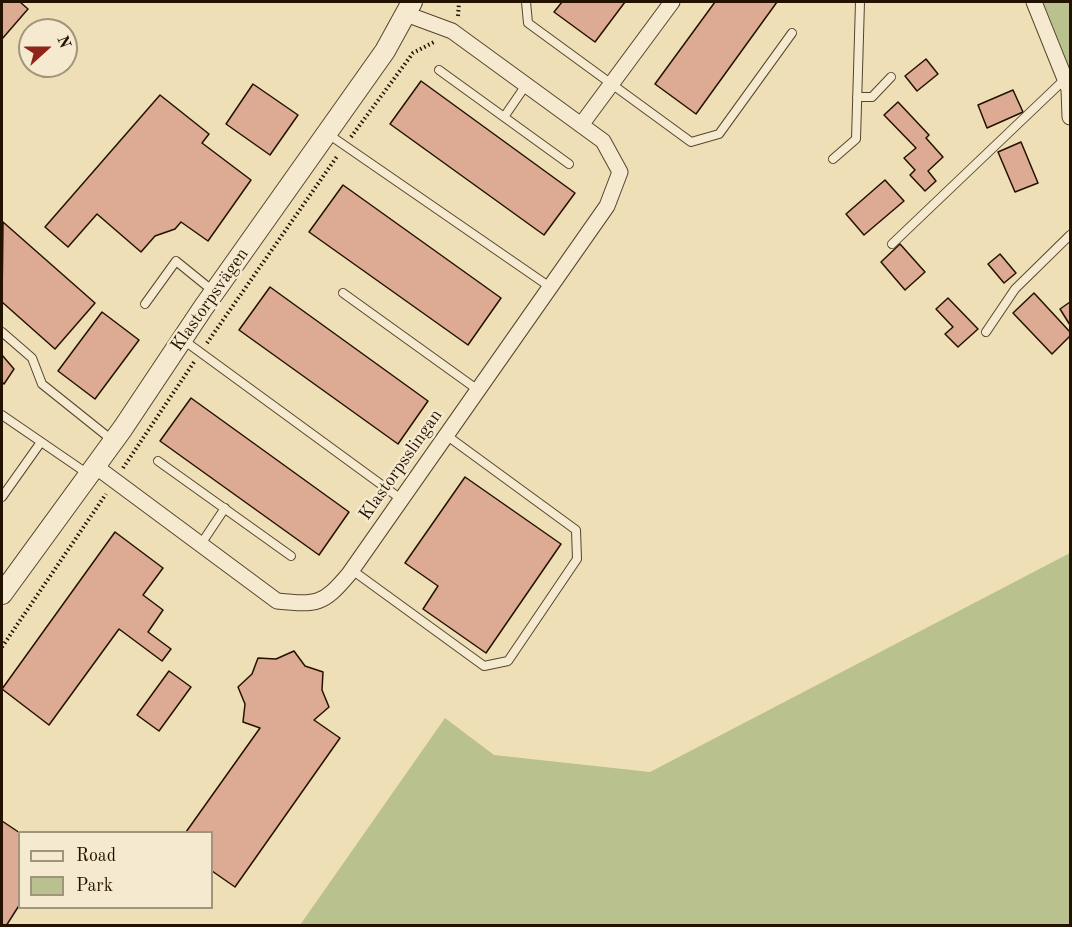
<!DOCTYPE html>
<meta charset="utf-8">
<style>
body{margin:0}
#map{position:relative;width:1072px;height:927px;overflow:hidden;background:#efdfb6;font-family:"Old Standard TT",serif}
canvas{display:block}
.frame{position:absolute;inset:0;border:3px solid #231200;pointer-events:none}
.legend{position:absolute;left:18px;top:831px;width:195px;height:78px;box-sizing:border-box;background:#f5ead0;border:2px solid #a1947d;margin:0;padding:8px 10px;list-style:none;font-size:18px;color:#231200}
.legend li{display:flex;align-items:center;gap:12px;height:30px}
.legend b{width:30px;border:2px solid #a1947d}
.north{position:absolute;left:18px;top:18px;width:60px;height:60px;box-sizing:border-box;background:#f5ead0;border:2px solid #a1947d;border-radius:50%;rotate:69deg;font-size:16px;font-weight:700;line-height:24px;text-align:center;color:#231200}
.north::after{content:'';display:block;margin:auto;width:21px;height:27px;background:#8f2418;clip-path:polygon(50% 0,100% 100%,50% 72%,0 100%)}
</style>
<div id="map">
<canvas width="1072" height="927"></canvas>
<div class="frame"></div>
<ul class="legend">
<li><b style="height:8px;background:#f5ead0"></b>Road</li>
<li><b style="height:16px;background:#b9c28e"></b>Park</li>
</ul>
<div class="north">N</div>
</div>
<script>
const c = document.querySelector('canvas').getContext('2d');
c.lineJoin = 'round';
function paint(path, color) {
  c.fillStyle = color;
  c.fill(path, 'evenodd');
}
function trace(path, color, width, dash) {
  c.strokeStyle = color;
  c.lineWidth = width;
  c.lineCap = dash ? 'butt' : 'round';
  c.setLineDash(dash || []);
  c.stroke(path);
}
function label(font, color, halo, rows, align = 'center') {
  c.font = font + ' "Old Standard TT",serif';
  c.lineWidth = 5;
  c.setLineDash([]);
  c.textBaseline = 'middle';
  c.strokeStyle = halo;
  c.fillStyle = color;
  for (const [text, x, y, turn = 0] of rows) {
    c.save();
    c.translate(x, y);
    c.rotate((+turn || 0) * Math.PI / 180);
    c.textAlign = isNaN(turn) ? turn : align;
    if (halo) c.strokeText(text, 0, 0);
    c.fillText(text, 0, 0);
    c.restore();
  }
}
paint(new Path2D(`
 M1043,2H1070V71Z
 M1070,553V925H300L445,718L494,755L650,772Z`), '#b9c28e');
const building = new Path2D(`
 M2,2H20L28,9L2,39Z
 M562,2H625L595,42L554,12Z
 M715,2H777L696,114L655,84Z
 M926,59L938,74L917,91L905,76Z
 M421,81L575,193L544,235L390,124Z
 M253,84L298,115L270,155L226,124Z
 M1013,90L1023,112L987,128L978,105Z
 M160,95L209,134L202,143L251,180L208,241L181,222L175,229L155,236L141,252L97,214L68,247L45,227Z
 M898,102L929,135L926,138L943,157L928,171L936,181L925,191L910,175L915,170L904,158L916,148L884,115Z
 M1021,142L1038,183L1015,192L998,152Z
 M885,180L904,201L864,235L846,214Z
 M343,185L501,298L468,345L309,232Z
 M3,222L95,303L55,349L2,302Z
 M900,244L925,272L905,290L881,262Z
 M1000,254L1016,273L1004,283L988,264Z
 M270,287L428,401L398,444L239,330Z
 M1034,293L1070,332V336L1052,354L1013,313Z
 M948,298L978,329L958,347L945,334L953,327L936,309Z
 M1070,302V325L1060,309Z
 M102,312L139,340L95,399L58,371Z
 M2,355L14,369L4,384L2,382Z
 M191,398L349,512L319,555L160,441Z
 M465,477L561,544L486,653L423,609L438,586L405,563Z
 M115,532L163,568L143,595L163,610L148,632L171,649L162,661L119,629L49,725L2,689Z
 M294,651L305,666L323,672L322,690L329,707L314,720L340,738L235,887L212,871V832H186L260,728L243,722L245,704L238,687L252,674L258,658L276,659Z
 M169,671L191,687L159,731L137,715Z
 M2,821L20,833V904L6,926H2Z`);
paint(building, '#ddaa93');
trace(building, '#231200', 1.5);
const service = new Path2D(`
 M526,2L528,23L691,142L719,134L792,33
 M439,70L569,164
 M857,97H872L891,77
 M504,117L526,85
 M328,134L550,287
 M833,159L856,139L860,2
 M892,244L1065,79
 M343,293L478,390
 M145,304L176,261L213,291
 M2,332L32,358L42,384L112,440
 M986,332L1015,289L1070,235
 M182,339L401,499
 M2,415L88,474
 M158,461L291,556
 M2,497L41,442
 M201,544L225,508
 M352,570L484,666L508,661L577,559L576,530L446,435`);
const minor = new Path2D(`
 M1034,2L1069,89L1070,117
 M581,125L672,2
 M95,466L277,601C317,605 323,605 349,574L607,206L620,172L603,141L452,31L406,14`);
const tertiary = new Path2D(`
 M2,594L123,428L203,308L385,51L412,2`);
trace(service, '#56452e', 10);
trace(minor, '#56452e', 17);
trace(tertiary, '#56452e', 22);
trace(new Path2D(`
 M458,16L459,2
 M351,137L413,53L434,42
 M207,343L338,155
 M123,468L194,362
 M2,647L106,494`), '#231200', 4, [1.5, 3]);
trace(service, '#f5ead0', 8);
trace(minor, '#f5ead0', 15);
trace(tertiary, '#f5ead0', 20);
label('18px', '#231200', '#f5ead0', [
 ["Klastorpsvägen",210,300,-55],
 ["Klastorpsslingan",401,465,-55]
]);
</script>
